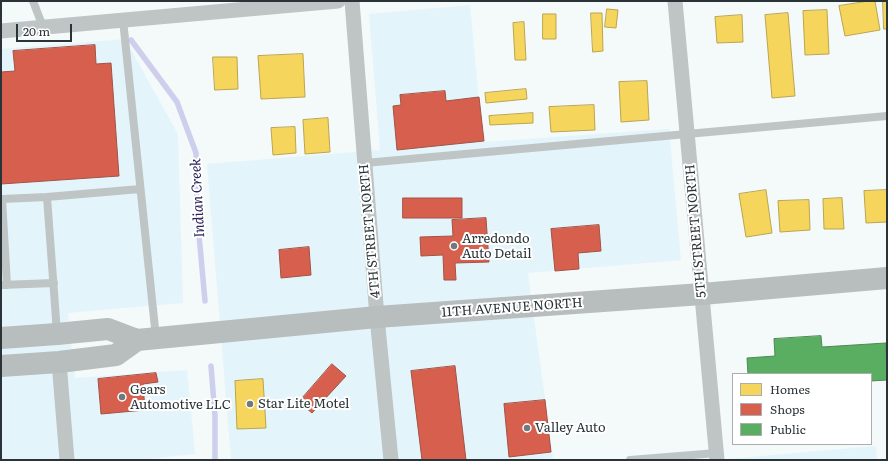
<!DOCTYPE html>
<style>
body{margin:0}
#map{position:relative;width:888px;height:461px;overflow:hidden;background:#f4f9fa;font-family:Literata,serif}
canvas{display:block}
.frame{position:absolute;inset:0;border:2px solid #2a3438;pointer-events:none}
.legend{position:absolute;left:732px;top:373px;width:140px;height:72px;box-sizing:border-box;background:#fff;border:1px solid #aaaeaf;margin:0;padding:5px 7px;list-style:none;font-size:12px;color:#2a3438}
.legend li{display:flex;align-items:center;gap:8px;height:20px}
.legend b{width:20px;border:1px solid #aaaeaf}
.scale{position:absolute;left:16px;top:24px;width:56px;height:18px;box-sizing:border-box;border:2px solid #2a3438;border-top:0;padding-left:5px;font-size:12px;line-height:14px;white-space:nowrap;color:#2a3438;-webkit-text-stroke:3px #fff;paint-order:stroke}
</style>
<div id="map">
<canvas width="888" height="461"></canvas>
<div class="frame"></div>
<ul class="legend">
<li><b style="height:11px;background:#f6d55c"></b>Homes</li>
<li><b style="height:11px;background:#d6604d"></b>Shops</li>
<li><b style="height:11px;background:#5aae61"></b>Public</li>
</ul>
<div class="scale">20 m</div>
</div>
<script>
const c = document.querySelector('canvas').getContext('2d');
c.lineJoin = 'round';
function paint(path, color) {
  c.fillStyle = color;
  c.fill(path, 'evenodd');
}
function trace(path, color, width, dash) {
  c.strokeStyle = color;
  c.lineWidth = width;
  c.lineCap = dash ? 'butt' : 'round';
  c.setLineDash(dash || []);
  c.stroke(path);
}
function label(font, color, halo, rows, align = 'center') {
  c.font = font + ' Literata,serif';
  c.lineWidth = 4;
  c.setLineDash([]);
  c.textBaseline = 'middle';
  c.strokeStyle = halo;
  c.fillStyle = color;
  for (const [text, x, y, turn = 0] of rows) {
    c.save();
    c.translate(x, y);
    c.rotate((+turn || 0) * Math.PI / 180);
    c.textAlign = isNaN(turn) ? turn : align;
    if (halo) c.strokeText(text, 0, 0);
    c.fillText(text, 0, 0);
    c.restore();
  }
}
paint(new Path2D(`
 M470,5L483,142L669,129L681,260L528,273L553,458L537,460H231L207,164L380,150L369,14Z
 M125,39L178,134L183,303L68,313L75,378L187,370L195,454L138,460H1V49Z
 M876,446L877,460H727V459Z`), '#e3f5fb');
const homes = new Path2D(`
 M869,1H875L880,30L845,36L839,6Z
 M883,1H887V29H884Z
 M607,9L618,10L616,28L605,27Z
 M827,10L829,54L805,55L803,11Z
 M591,13H602L603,51L593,52Z
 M788,13L795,96L772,98L765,15Z
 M543,14H556V39H543Z
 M742,15L743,42L717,43L715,17Z
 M524,22L526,60H515L513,23Z
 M303,54L305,97L261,99L258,56Z
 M213,57H237L238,89L215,90Z
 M647,81L649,120L621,122L619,82Z
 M526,89L527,99L486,103L485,93Z
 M594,105L595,130L551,132L549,107Z
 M533,113V123L490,125L489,116Z
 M328,118L330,152L305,154L303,120Z
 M295,127L296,153L273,155L271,128Z
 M766,190L772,233L746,237L739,194Z
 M887,190V222L866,223L864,191Z
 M842,198L844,229H824L823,199Z
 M809,200L810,230L780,232L778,201Z
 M263,379L266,428L237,429L235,381Z`);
paint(homes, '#f6d55c');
trace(homes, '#b9a551', 1);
const shops = new Path2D(`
 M95,45L96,64L111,63L119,176L1,184V72L15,71L13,51Z
 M445,91L446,101L479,97L484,141L397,150L393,106L401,105L400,95Z
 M403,198H462V218H403Z
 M486,218L489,262L455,263L456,280H444L443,255L421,256L420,237L453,236L452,220Z
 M599,225L601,251L578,253L579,269L555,271L551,229Z
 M309,247L311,275L281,278L279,250Z
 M332,364L346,376L312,413L299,402Z
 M455,366L466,460H422L411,371Z
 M156,373L158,382L143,384L145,410L101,414L98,379Z
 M545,400L551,452L509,457L504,404Z`);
paint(shops, '#d6604d');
trace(shops, '#a25347', 1);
const public = new Path2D(`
 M821,336L822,347L886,343L887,380L871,381V374H748L747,358L775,356L774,339Z`);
paint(public, '#5aae61');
trace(public, '#4c8955', 1);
trace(new Path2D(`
 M131,40L177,102L196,153L197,213L205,301
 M211,366L215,416V460`), '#cecfed', 5.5);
trace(new Path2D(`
 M33,1L43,27
 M123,20L156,338
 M365,163L887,116
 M1,285L54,283
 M7,285L2,199L47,197
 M57,333L47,197L140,189
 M630,460L717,453`), '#bfc4c4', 8);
trace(new Path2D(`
 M352,1L377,317L391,460
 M675,1L717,460
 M1,31L338,1
 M59,362L67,460`), '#bfc4c4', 15);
trace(new Path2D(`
 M1,338L57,334L108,329L137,340L377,317L702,294L887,278
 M1,366L59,362L116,355L137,340`), '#b8bdbd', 22);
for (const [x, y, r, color] of [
 [454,246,4,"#71797c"],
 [122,397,4,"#71797c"],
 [250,404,4,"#71797c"],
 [527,428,4,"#71797c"]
]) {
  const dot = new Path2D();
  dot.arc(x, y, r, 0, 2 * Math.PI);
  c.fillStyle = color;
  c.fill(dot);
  trace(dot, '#fff', 1.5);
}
label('13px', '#2a3438', '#fff', [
 ["4TH STREET NORTH",370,231,-95],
 ["5TH STREET NORTH",696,231,-95],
 ["11TH AVENUE NORTH",512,308,-4]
]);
label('13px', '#2a3438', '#fff', [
 ["Arredondo",462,239],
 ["Auto Detail",462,254],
 ["Gears",130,390],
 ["Automotive LLC",130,405],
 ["Star Lite Motel",258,404],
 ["Valley Auto",535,428]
], 'left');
label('italic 14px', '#2a2358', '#fff', [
 ["Indian Creek",198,198,-93]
]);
</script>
